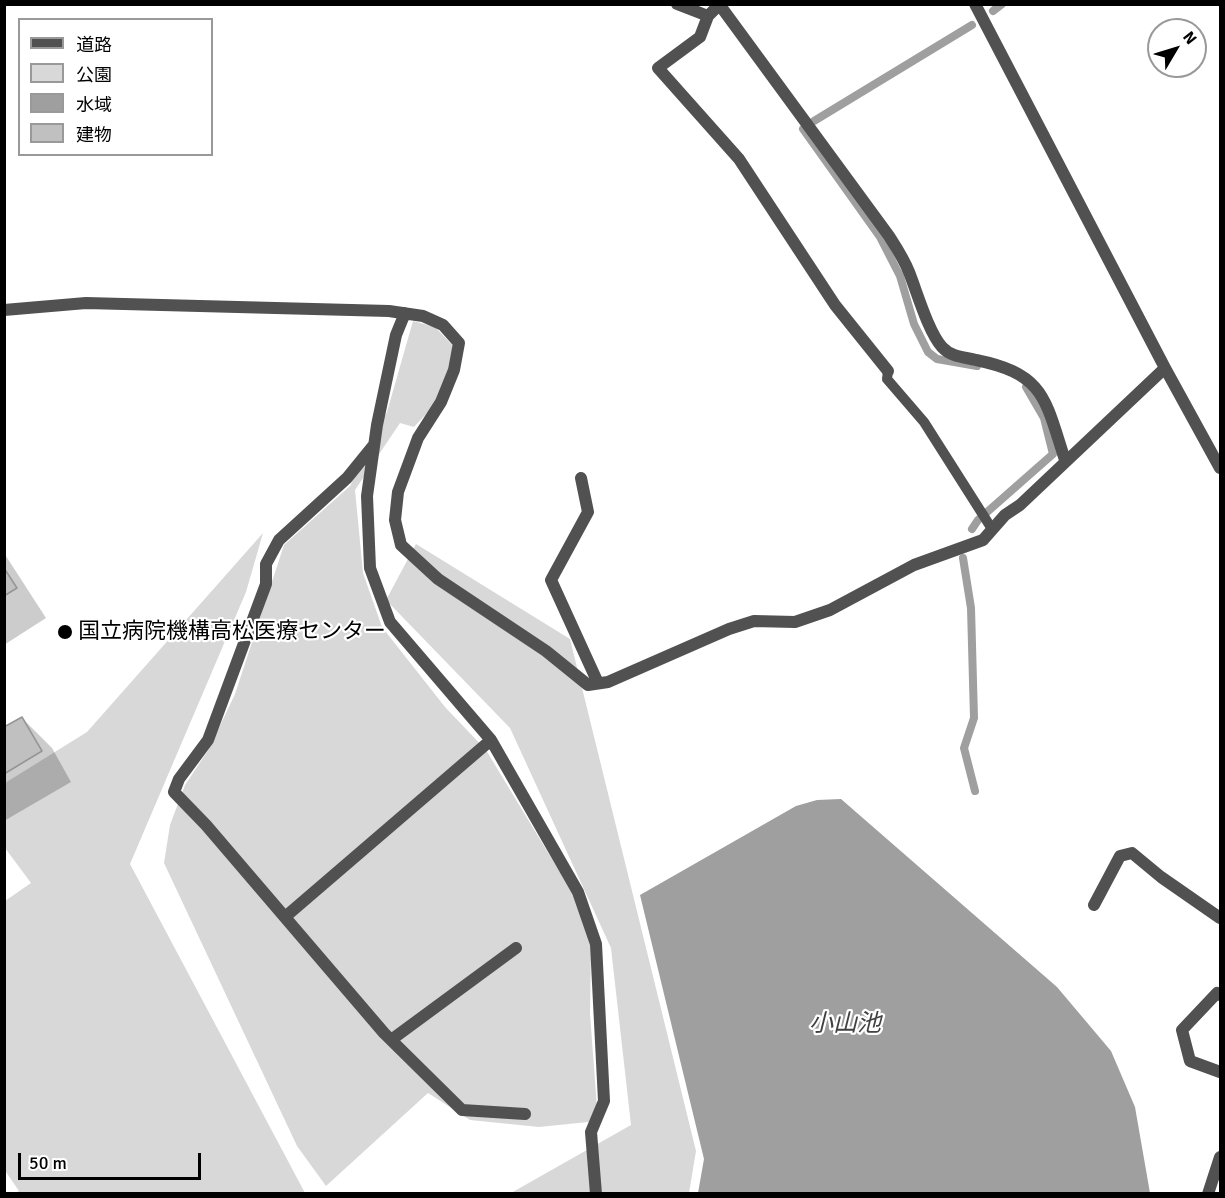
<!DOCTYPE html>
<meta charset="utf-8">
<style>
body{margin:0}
#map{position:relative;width:1225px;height:1198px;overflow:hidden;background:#fff;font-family:Signika,"Noto Sans JP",sans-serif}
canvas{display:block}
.frame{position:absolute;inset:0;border:6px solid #000;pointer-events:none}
.legend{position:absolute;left:18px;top:18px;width:195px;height:138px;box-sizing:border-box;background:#fff;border:2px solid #999;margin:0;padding:8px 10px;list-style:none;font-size:18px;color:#000}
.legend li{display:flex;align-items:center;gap:12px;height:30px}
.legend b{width:30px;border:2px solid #999}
.north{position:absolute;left:1147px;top:18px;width:60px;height:60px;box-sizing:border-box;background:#fff;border:2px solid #999;border-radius:50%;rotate:52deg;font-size:16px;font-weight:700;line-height:24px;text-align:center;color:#000}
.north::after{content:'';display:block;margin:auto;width:21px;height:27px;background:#000;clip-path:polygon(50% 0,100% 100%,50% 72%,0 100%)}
.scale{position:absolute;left:18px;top:1153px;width:183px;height:27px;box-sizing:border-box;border:3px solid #000;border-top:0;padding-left:8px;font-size:18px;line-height:21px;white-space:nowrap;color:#000;-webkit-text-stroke:4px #fff;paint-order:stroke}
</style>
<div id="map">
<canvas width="1225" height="1198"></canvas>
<div class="frame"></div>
<ul class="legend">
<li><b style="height:8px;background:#515151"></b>道路</li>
<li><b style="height:16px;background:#d8d8d8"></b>公園</li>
<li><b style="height:16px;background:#9f9f9f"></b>水域</li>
<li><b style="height:16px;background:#c0c0c0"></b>建物</li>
</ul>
<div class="north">N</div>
<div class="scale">50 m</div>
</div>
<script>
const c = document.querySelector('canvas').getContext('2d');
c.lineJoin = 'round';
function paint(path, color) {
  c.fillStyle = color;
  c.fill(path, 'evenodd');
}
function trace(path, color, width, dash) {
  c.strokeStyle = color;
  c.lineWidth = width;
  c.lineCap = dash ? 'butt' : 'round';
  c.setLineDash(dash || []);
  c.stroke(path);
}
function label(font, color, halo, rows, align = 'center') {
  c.font = font + ' Signika,"Noto Sans JP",sans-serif';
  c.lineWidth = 4.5;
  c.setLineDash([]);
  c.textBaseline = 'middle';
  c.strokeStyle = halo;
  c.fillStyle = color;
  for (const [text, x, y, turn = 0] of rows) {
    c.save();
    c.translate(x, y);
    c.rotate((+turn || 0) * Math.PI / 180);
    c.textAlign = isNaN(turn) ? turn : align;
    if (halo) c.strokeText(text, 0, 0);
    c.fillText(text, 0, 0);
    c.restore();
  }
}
paint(new Path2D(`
 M413,321L435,327L455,348L440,399L414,427L400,423L355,490L363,573L382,627L445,707L486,750L573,894L591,942L590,1014L598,1121L539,1127L470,1120L428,1093L326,1186L297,1146L164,863L170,825L185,785L209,749L235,694L284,545L350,486L387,412Z
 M263,533L246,592L130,864L305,1193H15L19,1191L4,1169L5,901L31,883L5,848V783L87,732Z
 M416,544L570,639L696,1151L689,1193H511L631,1125L611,948L510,728L386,600Z`), '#d8d8d8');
paint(new Path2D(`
 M841,799L1057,987L1111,1051L1135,1107L1150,1193H698L704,1159L640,895L796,806L817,800Z`), '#9f9f9f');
paint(new Path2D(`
 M4,553L46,618L4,645Z
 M22,718L52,748L71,782L4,821V729Z`), '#0003');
trace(new Path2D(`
 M993,11L1002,4
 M814,121L972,25
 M803,129L880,237L900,276L914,324L928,352L937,359L977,366
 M972,529L978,520L1053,454L1044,418L1026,387
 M963,558L971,608L974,718L964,748L975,791`), '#9f9f9f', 8);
const building = new Path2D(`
 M4,568L17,588L4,596Z
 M22,717L42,751L4,774V727Z`);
paint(building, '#c0c0c0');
trace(building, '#959595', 1.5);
trace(new Path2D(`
 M888,371L887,379L924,422L992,529`), '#515151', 10);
trace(new Path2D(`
 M677,4L708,16
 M719,4L889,236C896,247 904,259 909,272C917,292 928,331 942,347C951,357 964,357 976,360C1045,374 1045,399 1065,460
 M975,4L1165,368L1220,468
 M718,6L708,16L700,37L658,68L739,159L835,305L888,371
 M4,310L86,303L389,311L423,316L443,325L459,343L454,370L441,402L418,438L398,492L395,520L401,545L438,579L546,651L588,685L608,682L729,629L754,621L795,622L830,610L914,565L983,540L1005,515L1020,505L1165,368
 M405,313L396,335L377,425L367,496L370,568L390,622L491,740L578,892L596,944L604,1101L591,1132L596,1194
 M373,446L347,478L279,540L266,564V584L208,740L179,779L174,792L206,825L384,1033L462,1110L525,1114
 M581,478L588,512L551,580L598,683
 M1094,905L1120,856L1132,853L1161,877L1220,918
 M285,917L491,740
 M1220,995L1217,993L1182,1030L1190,1061L1220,1072
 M391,1040L516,948
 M1208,1194L1220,1157`), '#515151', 12);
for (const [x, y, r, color] of [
 [65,632,8,"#000"]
]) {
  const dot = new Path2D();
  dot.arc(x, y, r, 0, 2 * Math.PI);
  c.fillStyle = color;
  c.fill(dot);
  trace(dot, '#fff', 2);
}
label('22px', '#000', '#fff', [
 ["国立病院機構高松医療センター",78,632]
], 'left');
label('italic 24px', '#404040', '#fff', [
 ["小山池",845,1025]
]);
</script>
